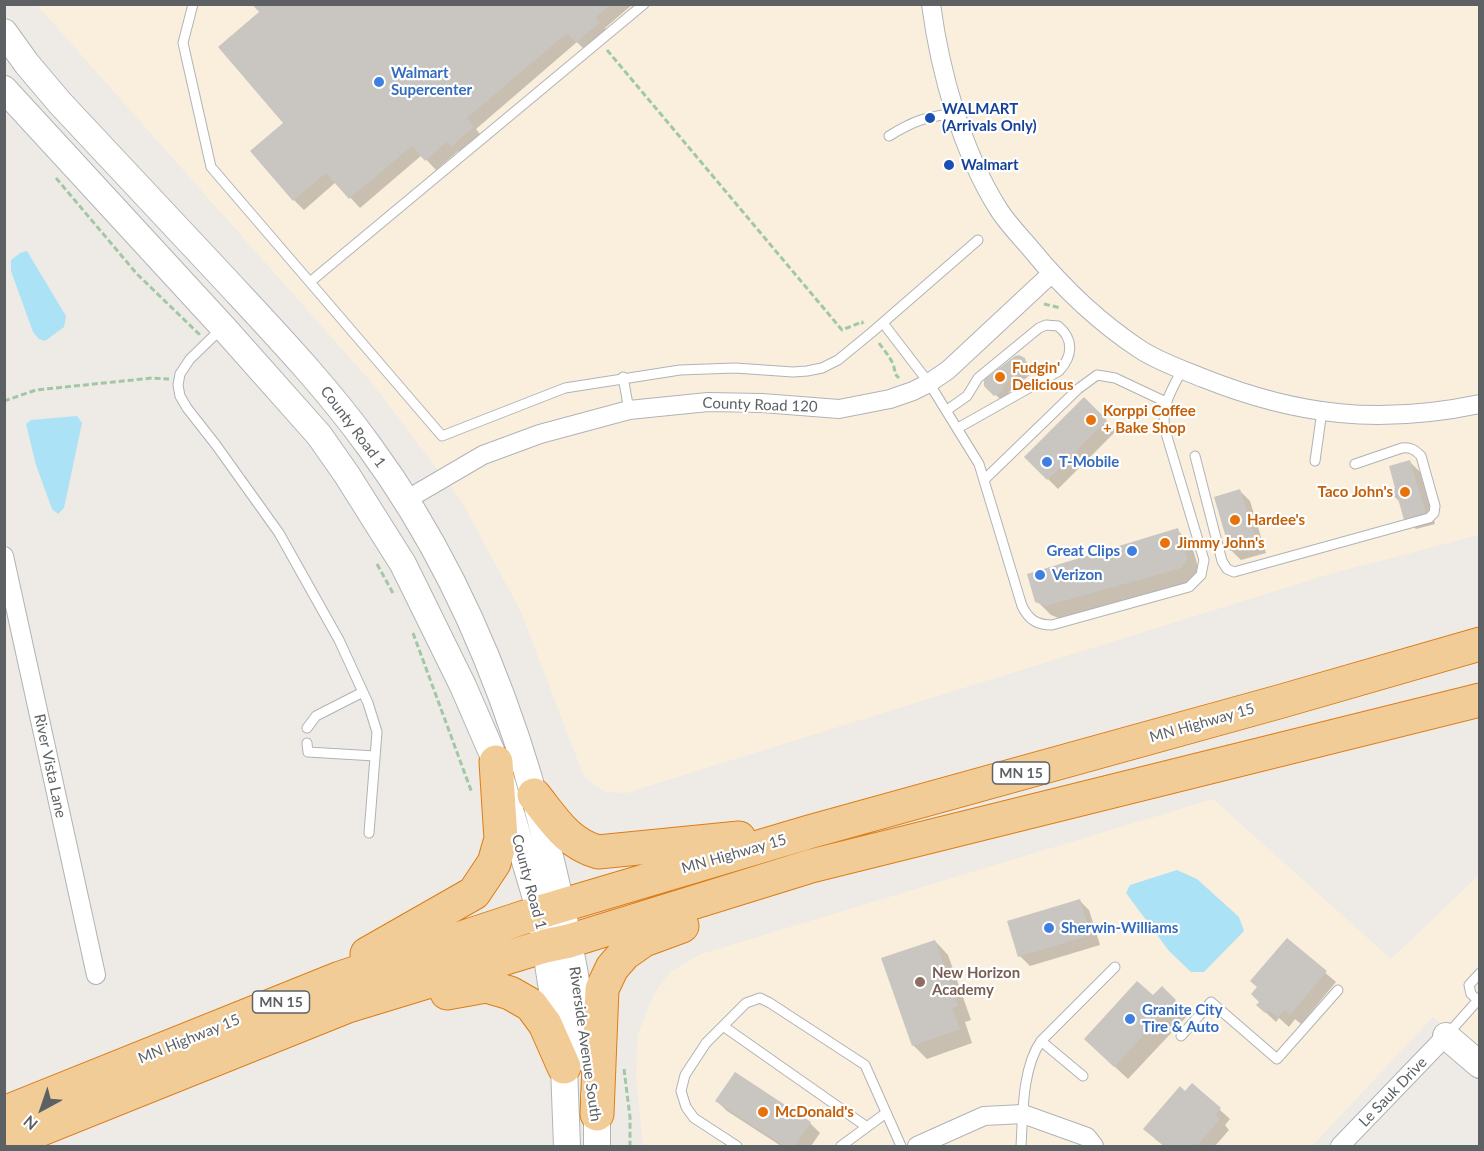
<!DOCTYPE html>
<style>
body{margin:0}
#map{position:relative;width:1484px;height:1151px;overflow:hidden;background:#eeeae5;font-family:Lato,sans-serif}
canvas{display:block}
.frame{position:absolute;inset:0;border:6px solid #5d6164;pointer-events:none}
.north{position:absolute;left:12px;top:1079px;width:60px;height:60px;-webkit-text-stroke:4px #fff;paint-order:stroke;rotate:220deg;font-size:16px;font-weight:700;line-height:24px;text-align:center;color:#5d6164}
.north::after{content:'';display:block;margin:auto;width:21px;height:27px;background:#5d6164;clip-path:polygon(50% 0,100% 100%,50% 72%,0 100%)}
</style>
<div id="map">
<canvas width="1484" height="1151"></canvas>
<div class="frame"></div>
<div class="north">N</div>
</div>
<script>
const c = document.querySelector('canvas').getContext('2d');
c.lineJoin = 'round';
function paint(path, color) {
  c.fillStyle = color;
  c.fill(path, 'evenodd');
}
function trace(path, color, width, dash) {
  c.strokeStyle = color;
  c.lineWidth = width;
  c.lineCap = dash ? 'butt' : 'round';
  c.setLineDash(dash || []);
  c.stroke(path);
}
function label(font, color, halo, rows, align = 'center') {
  c.font = font + ' Lato,sans-serif';
  c.lineWidth = 4.5;
  c.setLineDash([]);
  c.textBaseline = 'middle';
  c.strokeStyle = halo;
  c.fillStyle = color;
  for (const [text, x, y, turn = 0] of rows) {
    c.save();
    c.translate(x, y);
    c.rotate((+turn || 0) * Math.PI / 180);
    c.textAlign = isNaN(turn) ? turn : align;
    if (halo) c.strokeText(text, 0, 0);
    c.fillText(text, 0, 0);
    c.restore();
  }
}
paint(new Path2D(`
 M37,5H1479V535L1330,574L626,793L605,792L584,777L521,612L462,502L372,383Z
 M1213,799L1391,959L1479,875V1056L1433,1017L1312,1146H643L636,1078L638,1034L654,994L670,972L701,954Z`), '#faefdd');
paint(new Path2D(`
 M27,251L66,316L64,327L45,341L39,339L33,332L11,271V260L20,253Z
 M77,416L82,423L64,508L58,514L52,509L36,465L26,424L31,420Z
 M1177,870L1197,879L1239,917L1244,931L1204,972H1191L1169,951L1126,893L1130,885Z`), '#ace2f6');
paint(new Path2D(`
 M254,4H633L605,28L609,33L587,52L577,42L476,129L483,138L462,155L458,151L436,170L422,155L360,208L336,182L304,210L294,200L285,123L261,13Z
 M1023,358L1032,368L1031,374L1009,392V397L1003,402L993,392Z
 M1084,399L1116,431L1058,489L1026,457Z
 M1410,462L1420,472L1435,524L1416,529L1406,519L1401,503L1394,496Z
 M1240,491L1250,501L1266,553L1241,560L1231,550Z
 M1177,530L1191,543L1200,573L1194,581L1061,619L1051,615L1037,601Z
 M1079,900L1089,910L1100,945L1030,966L1020,956Z
 M1287,940L1336,982L1301,1024L1295,1019L1289,1027L1279,1018L1276,1022L1258,1005Z
 M935,941L948,955L971,1020L965,1022L972,1043L927,1059L913,1045Z
 M1153,998L1175,1001L1189,1014L1128,1079L1099,1052Z
 M1192,1085L1230,1119L1225,1125L1229,1130L1215,1146H1164L1155,1139Z
 M717,1101L810,1123L820,1133L811,1146H781L727,1111Z`), '#0003');
paint(new Path2D(`
 M252,4H611L596,17L600,22L576,43L567,33L467,118L474,127L451,147L447,142L425,161L412,146L349,199L326,173L293,201L250,151L283,123L218,47L259,12Z
 M1019,355L1025,358L1026,365L1003,386V391L994,396L984,386V380L1015,356Z
 M1084,397L1107,420L1047,480L1024,457Z
 M1410,460L1426,514L1404,520L1397,495L1392,497L1390,490L1395,488L1389,466Z
 M1240,489L1257,543L1230,551L1214,497Z
 M1178,528L1187,559L1181,568L1046,606L1035,602L1027,574Z
 M1080,899L1091,935L1018,957L1007,921Z
 M1287,938L1327,971L1290,1015L1285,1010L1278,1018L1268,1010L1265,1013L1256,1005L1259,1002L1251,994L1257,987L1250,981Z
 M935,940L958,1006L952,1008L960,1029L912,1046L881,958Z
 M1137,981L1153,995L1162,986L1176,1000L1114,1067L1084,1039Z
 M735,1072L811,1122L795,1146H784L715,1101Z
 M1192,1083L1221,1108L1216,1115L1220,1119L1197,1146H1164L1143,1129L1180,1086L1185,1091Z`), '#c9c5c1');
const lane = new Path2D(`
 M193,4L183,43L211,167L442,436L565,388L680,370L735,368L793,372L807,371L822,368L838,360L871,333L978,240
 M889,136C915,120 926,117 955,113
 M310,282L644,4
 M883,323L929,383L979,464L1022,606C1029,620 1037,625 1052,625L1189,587L1201,575L1204,560L1165,430C1161,406 1171,391 1182,370
 M222,328L190,359L180,374L178,385L180,396L187,408L216,445L279,533L339,640L368,703L377,732L369,833
 M623,377L629,410
 M947,410L967,396L978,378L1039,328L1046,325L1058,326C1074,339 1073,356 1059,371L958,428
 M1195,456L1222,561L1227,569L1234,572L1429,518L1434,513L1435,506L1421,456C1415,450 1411,447 1402,448L1355,464
 M1315,461L1322,411
 M985,479L1078,389L1097,375L1115,378L1166,402
 M307,728L316,716L363,692
 M307,743L308,752L375,756
 M1480,973L1469,985L1471,994L1480,1002
 M723,1026L867,1127
 M1447,1035L1478,1000
 M1181,1036L1211,1002L1277,1059L1338,990
 M1041,1041L1083,1076
 M737,1146L694,1118L686,1107L681,1091L685,1075L706,1043L746,1003L760,998L770,1003L865,1065L901,1146
 M841,1146L886,1113
 M1021,1146C1023,1114 1022,1068 1041,1041L1115,967`);
const street = new Path2D(`
 M931,4C940,72 962,152 999,210C1008,224 1020,236 1031,249C1062,287 1100,323 1141,350C1160,362 1183,370 1203,378C1298,416 1380,425 1480,404
 M406,500L483,455L540,434L629,410L708,402L762,403L839,409L890,399L913,391L929,383L948,370L1051,274
 M4,556L96,975
 M917,1146L984,1116L1023,1114L1087,1137L1094,1146
 M1340,1146L1446,1036`);
const secondary = new Path2D(`
 M4,32L27,64L60,103C114,161 168,218 222,276C273,331 325,385 369,446C501,625 557,843 589,1060
 M4,89L223,327L319,435L347,475L403,564L463,686L496,762L540,912L564,1067L567,1146
 M1446,1036L1480,1065
 M594,1096L597,1114V1146`);
const highway = new Path2D(`
 M534,795C554,820 567,843 598,852L739,838
 M367,954L474,893L494,863L501,839L496,762
 M447,993L486,986L510,993L531,1005L545,1024L564,1067
 M4,1113L340,978L540,912L809,832L1282,701L1480,644
 M597,1114L602,989L612,968L624,954L644,940L682,926
 M4,1144L348,1006L545,946L569,941L811,866L1480,700`);
trace(lane, '#b0b3b6', 11);
trace(street, '#b0b3b6', 20);
trace(secondary, '#b1b5b8', 28);
trace(highway, '#dc7d17', 35);
trace(new Path2D(`
 M607,50L842,330L862,322L863,324
 M56,178L137,274L200,335
 M1044,304L1061,308
 M879,343C886,353 895,362 895,374L899,378
 M4,401L36,390L152,378L169,379
 M377,564L394,595
 M413,633L472,793
 M624,1069L630,1117V1146`), '#a0c8a6', 3, [6, 3]);
trace(lane, '#fff', 9);
trace(street, '#fff', 18);
trace(secondary, '#fff', 26);
trace(highway, '#f2cc97', 33);
for (const [x, y, r, color] of [
 [379,82,6,"#3f7fe0"],
 [930,118,6,"#1a4fb4"],
 [949,165,6,"#1a4fb4"],
 [1000,377,6,"#e8710a"],
 [1091,420,6,"#e8710a"],
 [1047,462,6,"#3f7fe0"],
 [1405,492,6,"#e8710a"],
 [1235,520,6,"#e8710a"],
 [1165,543,6,"#e8710a"],
 [1132,551,6,"#3f7fe0"],
 [1040,575,6,"#3f7fe0"],
 [1049,928,6,"#3f7fe0"],
 [920,982,6,"#8d6e63"],
 [1130,1019,6,"#3f7fe0"],
 [763,1112,6,"#e8710a"]
]) {
  const dot = new Path2D();
  dot.arc(x, y, r, 0, 2 * Math.PI);
  c.fillStyle = color;
  c.fill(dot);
  trace(dot, '#fff', 2);
}
for (const [x, y, w] of [
 [1021,773,57],
 [281,1002,57]
]) {
  const box = new Path2D();
  box.roundRect(x - w / 2, y - 11, w, 22, 4.5);
  c.fillStyle = '#fff';
  c.fill(box);
  trace(box, '#5d6164', 1.5);
}
label('bold 14px', '#5d6164', null, [
 ["MN 15",1021,773],
 ["MN 15",281,1002]
]);
label('bold 15px', '#366cbe', '#fff', [
 ["Walmart",391,73],
 ["Supercenter",391,90],
 ["T-Mobile",1059,462],
 ["Great Clips",1120,551,"right"],
 ["Verizon",1052,575],
 ["Sherwin-Williams",1061,928],
 ["Granite City",1142,1010],
 ["Tire & Auto",1142,1027]
], 'left');
label('bold 15px', '#164399', '#fff', [
 ["WALMART",942,109],
 ["(Arrivals Only)",942,126],
 ["Walmart",961,165]
], 'left');
label('bold 15px', '#c56008', '#fff', [
 ["Fudgin'",1012,368],
 ["Delicious",1012,385],
 ["Korppi Coffee",1103,411],
 ["+ Bake Shop",1103,428],
 ["Taco John's",1393,492,"right"],
 ["Hardee's",1247,520],
 ["Jimmy John's",1177,543],
 ["McDonald's",775,1112]
], 'left');
label('15px', '#5d6164', '#fff', [
 ["County Road 120",760,405,2],
 ["County Road 1",353,427,53],
 ["MN Highway 15",1202,723,-16],
 ["River Vista Lane",50,766,78],
 ["MN Highway 15",734,854,-16],
 ["County Road 1",529,882,75],
 ["MN Highway 15",189,1039,-22],
 ["Riverside Avenue South",585,1044,82],
 ["Le Sauk Drive",1393,1092,-46]
]);
label('bold 15px', '#785e54', '#fff', [
 ["New Horizon",932,973],
 ["Academy",932,990]
], 'left');
</script>
